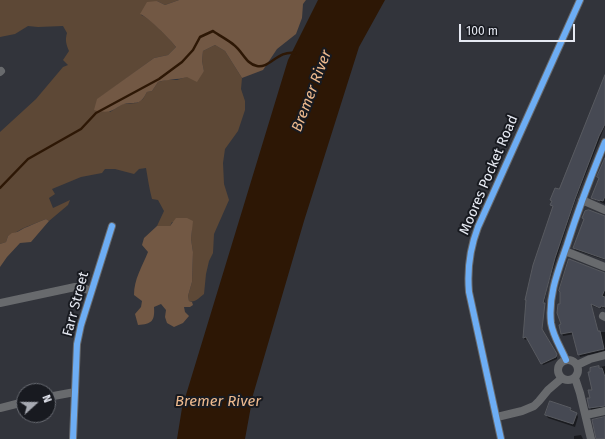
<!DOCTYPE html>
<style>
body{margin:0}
#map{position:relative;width:605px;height:439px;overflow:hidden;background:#32343b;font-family:"Fira Sans",sans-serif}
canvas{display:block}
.north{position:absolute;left:16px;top:383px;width:40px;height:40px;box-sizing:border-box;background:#181a20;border:1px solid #6a6d74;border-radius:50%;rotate:69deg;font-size:11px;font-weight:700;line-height:16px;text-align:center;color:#e6e9f2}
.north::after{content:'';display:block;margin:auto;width:14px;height:18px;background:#a7aab2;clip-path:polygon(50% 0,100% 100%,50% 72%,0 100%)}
.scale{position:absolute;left:459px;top:24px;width:116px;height:18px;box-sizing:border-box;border:2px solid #e6e9f2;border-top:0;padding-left:5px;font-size:12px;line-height:14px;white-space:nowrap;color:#e6e9f2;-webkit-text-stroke:3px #181a20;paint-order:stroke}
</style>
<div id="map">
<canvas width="605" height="439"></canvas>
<div class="north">N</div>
<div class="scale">100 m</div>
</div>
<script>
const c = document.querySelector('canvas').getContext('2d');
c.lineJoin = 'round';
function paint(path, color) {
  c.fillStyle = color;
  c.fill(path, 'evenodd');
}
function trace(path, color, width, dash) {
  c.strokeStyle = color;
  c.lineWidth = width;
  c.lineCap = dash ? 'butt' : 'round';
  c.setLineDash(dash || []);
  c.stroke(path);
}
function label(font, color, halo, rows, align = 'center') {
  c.font = font + ' "Fira Sans",sans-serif';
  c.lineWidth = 4;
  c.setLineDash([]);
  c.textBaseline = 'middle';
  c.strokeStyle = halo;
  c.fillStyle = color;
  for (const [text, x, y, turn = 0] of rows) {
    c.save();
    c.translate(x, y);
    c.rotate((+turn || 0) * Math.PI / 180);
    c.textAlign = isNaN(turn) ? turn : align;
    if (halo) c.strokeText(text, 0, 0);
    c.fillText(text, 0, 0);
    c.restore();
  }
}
paint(new Path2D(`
 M0,0H179L165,5L157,1L141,15C148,16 171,40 176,47L168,55L154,58L98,99L110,112L123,104L137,103L143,99L147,92L152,91L158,82L166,80H177L204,71L202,61L203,51L215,45L225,51L242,78L241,89L245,101V110L238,131L225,149L223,163L224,184L229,200L214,234L213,253L209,261L206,274L204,294C199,298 195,303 189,301L188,296L192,282L193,252L191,239L192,229L172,222L170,226H157L164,211L158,200L152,199C149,188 148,179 146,168L139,169L134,174L115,169H105L102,173L81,177L52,189L55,194L49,198L53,208L70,200L68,205L49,221L46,219C39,222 33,224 26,227C20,229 15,234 8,236L6,242L0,244V132L36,99L63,67L68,65L63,60L69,51C66,44 65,40 67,33L63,26L38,27L28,26L15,34L0,37Z`), '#5d4836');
paint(new Path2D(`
 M179,0H306L303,4L302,18L296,34L277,49L263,70L242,78L225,51L215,45L203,51L202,61L204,71L197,82L187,77C177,80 167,79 158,82L152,91L147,92C139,107 137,101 124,104C121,105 118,107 115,109C108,113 102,112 94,110L97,99L154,58L168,55L176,47C171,40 147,16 140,14L147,2L157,1L165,5Z
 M176,218H187L193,221L191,239L193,252L192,282L188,296L189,301L192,302L193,305L190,307H184L185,312L189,316L183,323L174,327L167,323L165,317L166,310L161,304L154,307C155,321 152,324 138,325L135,314L141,307L142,301L134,295C134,279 142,267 148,252L142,245L144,238L157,226H170Z
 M46,219L49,221L31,242L20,243L7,257L0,267V244L6,242L8,236L12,233C18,233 21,229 27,227C33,224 39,222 46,219Z`), '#725844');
paint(new Path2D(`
 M318,0H385L359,47L304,221L253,395L245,439H177L182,408L288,60Z`), '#2d1705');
paint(new Path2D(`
 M605,84V126L575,202L548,285L544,304L541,334L543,332L557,357V359L543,365L528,338L525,340L524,338L527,302L526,300L554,207L551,205L552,202L551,200L559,190Z
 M605,162V204L593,199L592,197L599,179L598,177Z
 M605,217V260L575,250L574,248L584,220L583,218Z
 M605,274V309L602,307L601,309L591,305L598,332H605V351L580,357L574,334L563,336L560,326Z
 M605,366V408L591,410L588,399L591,398L594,390L591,369Z
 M570,408L573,412L577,414L578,417L575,427L548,418L546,415Z
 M581,435L583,439H574V436Z`), '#0007');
trace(new Path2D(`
 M0,188L28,159L81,129L96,113L159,79L182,62L193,50L200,37L213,31C220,36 228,40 234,45C243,52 246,64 257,66C269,69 278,50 295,53`), '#2d1705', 2.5);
const building = new Path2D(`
 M605,75V124L599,136L575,199L555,258L543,303H545L542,329L557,354L556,357L541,364L526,337L523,338L526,300H525L533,265L553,206L550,205L552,201L550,200L555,188L559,189Z
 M605,158V196L603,201L600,200V201L591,198L599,178L597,177Z
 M589,210L605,216V259L573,248L584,219L582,218L585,211Z
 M569,259L605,273V289L602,296L605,297V307L601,306L600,308L591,304L598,331H600L604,349L578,355L572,332L561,334L559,325L561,324L557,313L558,304H560V292L559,291Z
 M599,366V368H602L605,377V406L589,408L587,398H590L588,390H592L588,372H590V368Z
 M550,401L571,408L570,410L577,413L573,424L545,415Z
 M605,417V439H596L592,420Z`);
paint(building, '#464953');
trace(building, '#585a60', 1);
trace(new Path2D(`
 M0,72L1,71
 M582,200L605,210
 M565,251L605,267
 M0,303L75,287L83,288L91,291
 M603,316L605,317
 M558 370a10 10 0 1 1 20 0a10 10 0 1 1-20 0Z
 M566,360C561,348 553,336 551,323C548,295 558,271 567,245C578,210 591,176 605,142
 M577,365L590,359L605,355
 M575,378L580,393L591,439
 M48,397L75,392
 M0,408L24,402
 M586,415L605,411
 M497,417L522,411L534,406L539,401L548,390L562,378
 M73,439L77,344L81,325L112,226
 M501,439L469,292C467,269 470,248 478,227L580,0`), '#686a6d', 8);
trace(new Path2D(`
 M566,360C561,348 553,336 551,323C548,295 558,271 567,245C578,210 591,176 605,142
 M73,439L77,344L81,325L112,226
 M501,439L469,292C467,269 470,248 478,227L580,0`), '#6dadf4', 6);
label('14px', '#e6e9f2', '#181a20', [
 ["Moores Pocket Road",489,175,-67],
 ["Farr Street",76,304,-75]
]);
label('italic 15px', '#eeba8e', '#181a20', [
 ["Bremer River",312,91,-69],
 ["Bremer River",218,402]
]);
</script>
